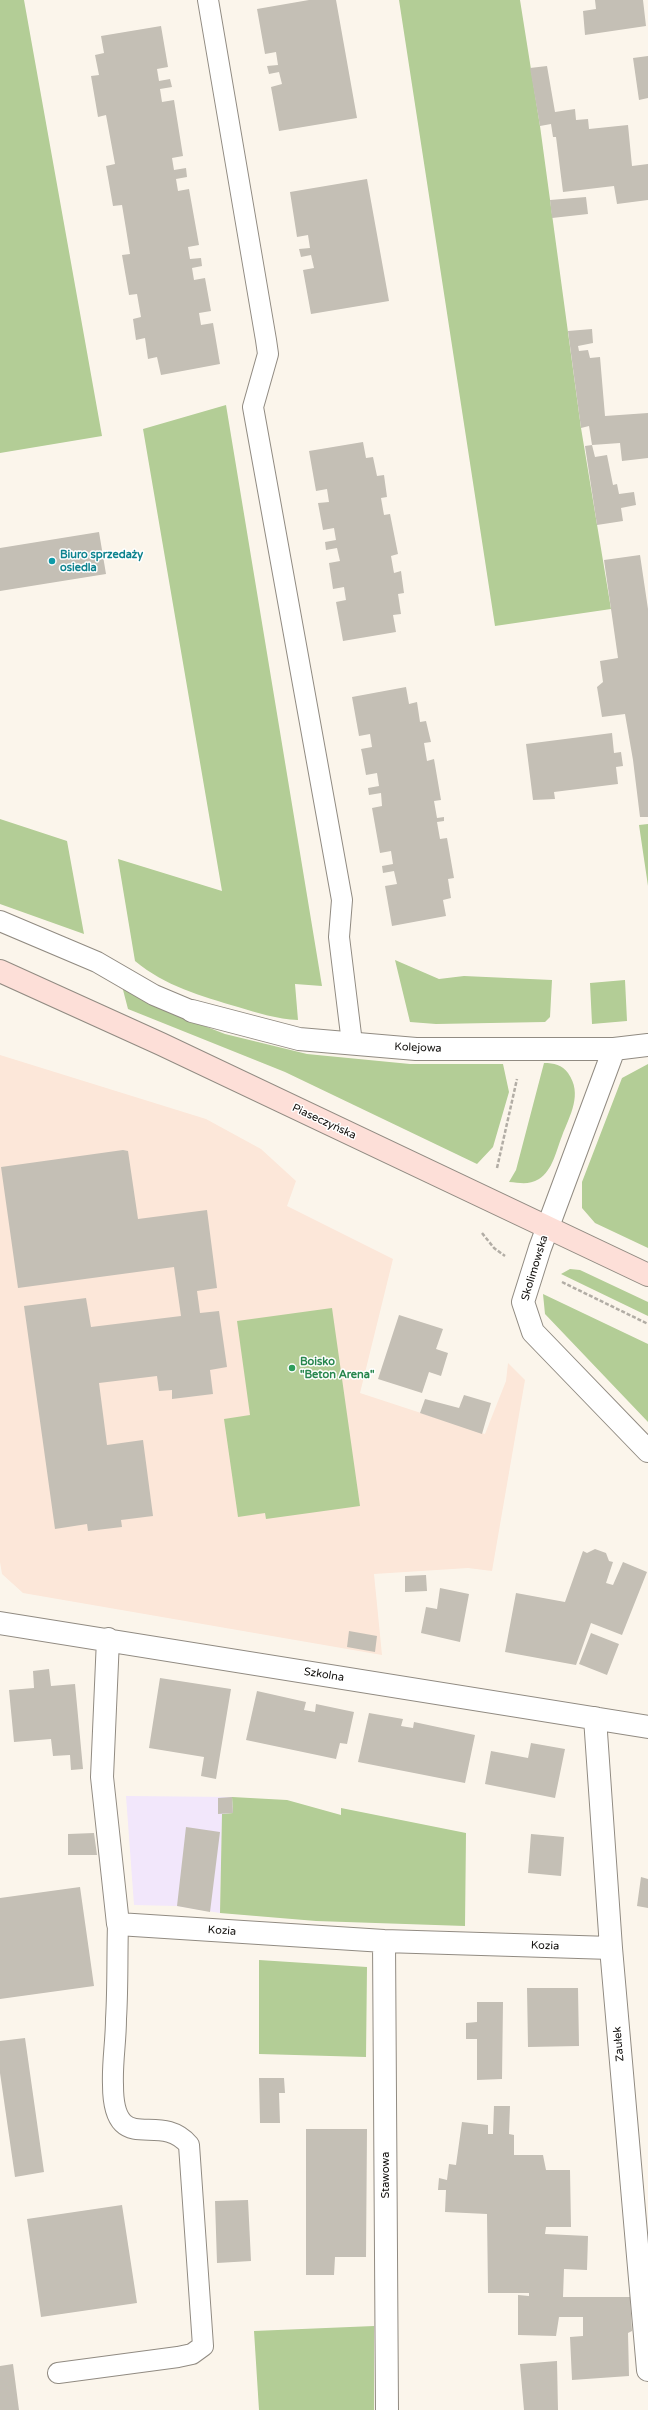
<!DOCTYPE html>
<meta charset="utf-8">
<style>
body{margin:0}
canvas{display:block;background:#fbf5eb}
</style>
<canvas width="648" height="2410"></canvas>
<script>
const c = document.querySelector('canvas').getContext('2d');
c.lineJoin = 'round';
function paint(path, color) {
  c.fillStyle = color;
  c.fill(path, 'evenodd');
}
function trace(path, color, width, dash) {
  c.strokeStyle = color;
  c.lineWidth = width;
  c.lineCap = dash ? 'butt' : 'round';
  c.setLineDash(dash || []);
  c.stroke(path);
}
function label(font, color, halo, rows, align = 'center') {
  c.font = font + ' "Varela Round",sans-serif';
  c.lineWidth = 3;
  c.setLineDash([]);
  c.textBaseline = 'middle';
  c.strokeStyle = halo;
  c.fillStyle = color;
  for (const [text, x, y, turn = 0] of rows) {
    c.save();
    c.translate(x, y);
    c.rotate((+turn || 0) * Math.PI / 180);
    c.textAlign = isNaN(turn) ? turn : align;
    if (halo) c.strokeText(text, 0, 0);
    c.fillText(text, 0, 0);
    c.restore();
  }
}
paint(new Path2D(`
 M126,1796L232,1797L233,1813L222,1814L220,1913L177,1906L134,1905Z`), '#f2e7fb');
paint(new Path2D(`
 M0,1055L206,1119L261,1149L296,1181L287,1206L393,1259L360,1393L485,1434L506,1381L508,1363L525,1380L492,1571L468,1568L374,1574L382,1655L23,1593L2,1574L0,1562Z`), '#fce7d9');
paint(new Path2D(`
 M0,0H24L102,436L0,453Z
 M399,0H520L540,126L581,428L611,609L495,626Z
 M226,405L322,986L295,984L298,1020C277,1019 258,1013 238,1007C201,996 165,986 135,961L118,859L222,891L143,429Z
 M0,819L67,841L84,934L0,904Z
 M648,824V886L639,825Z
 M395,960L439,979L464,976L552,980L550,1017L545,1022L436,1024L410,1022Z
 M625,980L627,1021L592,1024L590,983Z
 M122,986L166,1011L225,1034L307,1054L410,1064H503L509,1092L493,1147L477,1164L285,1072L128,1009Z
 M544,1063C554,1063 562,1065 568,1073C583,1094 570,1115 562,1136C556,1151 553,1170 539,1179C529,1185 521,1183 509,1182L516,1170Z
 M648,1064V1248L595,1223L582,1208V1182L622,1078Z
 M570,1269L580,1270L648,1302V1316L561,1274Z
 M543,1294L648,1344V1422L545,1314Z
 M332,1308L360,1506L266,1519L265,1513L238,1517L224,1419L250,1415L237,1321Z
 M232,1797L287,1800L341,1815V1808L466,1833L465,1926L316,1921L220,1913L222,1814L233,1813Z
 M259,1960L367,1967L366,2057L259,2054Z
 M374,2326V2410H259L254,2331Z`), '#b3cd96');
paint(new Path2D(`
 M309,0H336L357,118L279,131L271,87L282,84L279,72L269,74L267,66L278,65L276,52L265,54L257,9Z
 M595,0H643L646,26L585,35L583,11L596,9Z
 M161,26L168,67L157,69L159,81L170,79L172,87L160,89L162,102L174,100L183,156L172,158L174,170L186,168L187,177L176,179L178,191L189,189L199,245L188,247L190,259L201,258L202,266L192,268L194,280L205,278L211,311L199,313L201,325L213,323L220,364L161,375L157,357L148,359L145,338L136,340L133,319L141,317L137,294L129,295L122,255L130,254L126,229L122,205L113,206L106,166L115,164L106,115L98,117L91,76L99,75L95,55L104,53L101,36Z
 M648,56V98L639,100L633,58Z
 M547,66L555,112L575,109L576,120L588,119L589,129L628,125L632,166L648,164V200L617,204L614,186L563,192L556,137H553L551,124L540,126L530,68Z
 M367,179L389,301L311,314L303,270L314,268L311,255L301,257L299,249L310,248L308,235L297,237L290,192Z
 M586,197L588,214L552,218L550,200Z
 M592,329L593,343L578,346L579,351L588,350L590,358L600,357L605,416L648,413V458L622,461L620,443L592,445L595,457L607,455L613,485L617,484L619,494L634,492L636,505L621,508L623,521L597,525L585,446L592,445L589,426L581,428L568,331Z
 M363,442L366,458L373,457L377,476L384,475L387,497L381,498L384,515L390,514L398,554L391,556L394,573L401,571L404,593L398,594L401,614L393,615L396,632L343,641L336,602L346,600L344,587L333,589L329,563L340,561L337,548L326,550L325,542L336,540L334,528L323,530L318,503L329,502L327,489L316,491L309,451Z
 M99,532L106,574L0,591V548Z
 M640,555L648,609V817H640L633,760L625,714L602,717L597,687L603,682L600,661L618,658L604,560Z
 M406,687L409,704L417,702L420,722L426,721L431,742L424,743L427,761L434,759L441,800L434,801L437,818L444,817V821L437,822L440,839L447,838L454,878L448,879L451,898L443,900L446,916L392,926L385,886L397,884L394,871L383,873L382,866L393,864L391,851L380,853L372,808L382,806L381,793L369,795L368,788L379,786L377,773L366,775L362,753L361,749L372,747L370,734L359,736L352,697Z
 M612,733L614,753L621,752L623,766L616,767L618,784L554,792L555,799L533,800L526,744Z
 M123,1150L128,1151L138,1219L207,1210L217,1288L197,1291L200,1313L219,1311L227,1367L210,1370L213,1394L172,1399V1390L159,1391L157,1376L99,1383L107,1445L143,1440L153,1516L121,1520L122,1527L88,1531L87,1524L55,1529L24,1306L86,1298L91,1327L181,1316L174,1267L18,1288L1,1167Z
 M399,1315L443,1329L436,1349L448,1353L441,1376L429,1372L422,1393L378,1379Z
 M464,1395L491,1403L482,1434L420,1413L425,1399L459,1408Z
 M595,1549L606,1553L609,1561L613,1562L606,1583L613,1585L623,1562L647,1572L622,1635L591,1623L576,1665L505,1652L516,1593L565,1602L583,1551L587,1553Z
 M426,1575L427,1591L405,1592V1576Z
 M440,1588L469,1594L460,1642L421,1633L426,1607L437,1609Z
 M349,1631L377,1636L375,1652L347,1647Z
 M591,1633L619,1644L607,1675L579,1664Z
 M49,1669L51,1686L75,1684L83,1769L71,1770L70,1755L53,1756L51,1739L14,1742L9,1690L34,1688L33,1671Z
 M160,1678L231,1689L216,1779L201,1776L204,1757L149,1748Z
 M257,1691L306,1702L304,1710L315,1712L316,1704L354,1712L347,1744L340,1743L336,1759L246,1740Z
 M369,1713L403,1719L401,1726L413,1728L414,1722L475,1735L465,1783L358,1762Z
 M531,1743L565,1749L555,1798L485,1784L491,1751L528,1758Z
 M232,1797L233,1813L218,1814V1798Z
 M186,1827L220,1832L210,1912L177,1906Z
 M94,1833L97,1855H68V1834Z
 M531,1834L564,1837L561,1876L528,1873Z
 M641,1877L648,1879V1908L637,1906Z
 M80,1887L94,1986L0,1999V1898Z
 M527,1988H578L579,2046L528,2047Z
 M477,2002H503L502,2079L477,2080V2039H466V2023L477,2022Z
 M25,2038L44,2172L15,2177L0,2073V2041Z
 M259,2078H284L285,2093H279L280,2123H260Z
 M494,2106H510L509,2134L514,2135V2155H543L546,2170H570L571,2227H546L545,2234L588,2236L587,2270L564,2269L563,2297H630L632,2331L628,2333L629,2376L572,2380L570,2337L583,2336V2317H559L556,2336L518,2335V2295L529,2296V2293H488L487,2214L445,2212L446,2190H438L439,2178L447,2180L449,2164L456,2165L462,2122L488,2125V2134H493Z
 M306,2129H367L366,2257H335L334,2275H306Z
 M248,2200L251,2261L217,2263L215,2201Z
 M122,2205L137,2303L41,2317L27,2219Z
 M557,2361L558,2410H524L520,2364Z
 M13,2364L19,2410H0V2366Z`), '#c4bfb5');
const lane = new Path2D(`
 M208,0L266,340L268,354L253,407L342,900L339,937L352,1043
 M0,921L97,962L154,995L192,1011
 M58,2373L178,2357L192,2354L203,2346L189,2145C167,2119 138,2138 123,2123C114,2114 113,2097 113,2085C112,2063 116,2041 116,2019C118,1987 117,1956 118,1924`);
const street = new Path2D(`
 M192,1011L299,1039L416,1049H614L648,1045
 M614,1049L540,1248L523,1302L533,1332L648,1451
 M0,1623L648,1727
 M108,1639L102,1777L118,1924L384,1941L611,1948
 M595,1718L611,1948L648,2370
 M384,1941L387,2410`);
const secondary = new Path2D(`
 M0,971L161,1044L648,1275`);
trace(lane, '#918b82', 22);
trace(street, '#918b82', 24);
trace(secondary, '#918b82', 24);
trace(new Path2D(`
 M497,1168L517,1079
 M482,1233L494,1248L505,1256
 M562,1282L648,1324`), '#b2ada5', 2.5, [4, 2]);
trace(lane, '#fff', 20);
trace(street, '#fff', 22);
trace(secondary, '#fddfd8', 22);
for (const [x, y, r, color] of [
 [52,561,4,"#0f9aa8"],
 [292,1368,4,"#2e9e5b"]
]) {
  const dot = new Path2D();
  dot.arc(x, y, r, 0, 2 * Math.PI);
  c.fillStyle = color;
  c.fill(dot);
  trace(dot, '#fff', 1.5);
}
label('bold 11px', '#0d838f', '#fff', [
 ["Biuro sprzedaży",60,555],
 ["osiedla",60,568]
], 'left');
label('11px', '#100e0b', '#fff', [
 ["Kolejowa",418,1048,2],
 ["Piaseczyńska",324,1122,25],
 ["Skolimowska",535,1268,-73],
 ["Szkolna",324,1675,9],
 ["Kozia",222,1931,4],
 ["Kozia",545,1946,2],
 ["Zaułek",619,2044,-95],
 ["Stawowa",386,2175,-90]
]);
label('bold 11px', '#27864d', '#fff', [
 ["Boisko",300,1362],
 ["\"Beton Arena\"",300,1375]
], 'left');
</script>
